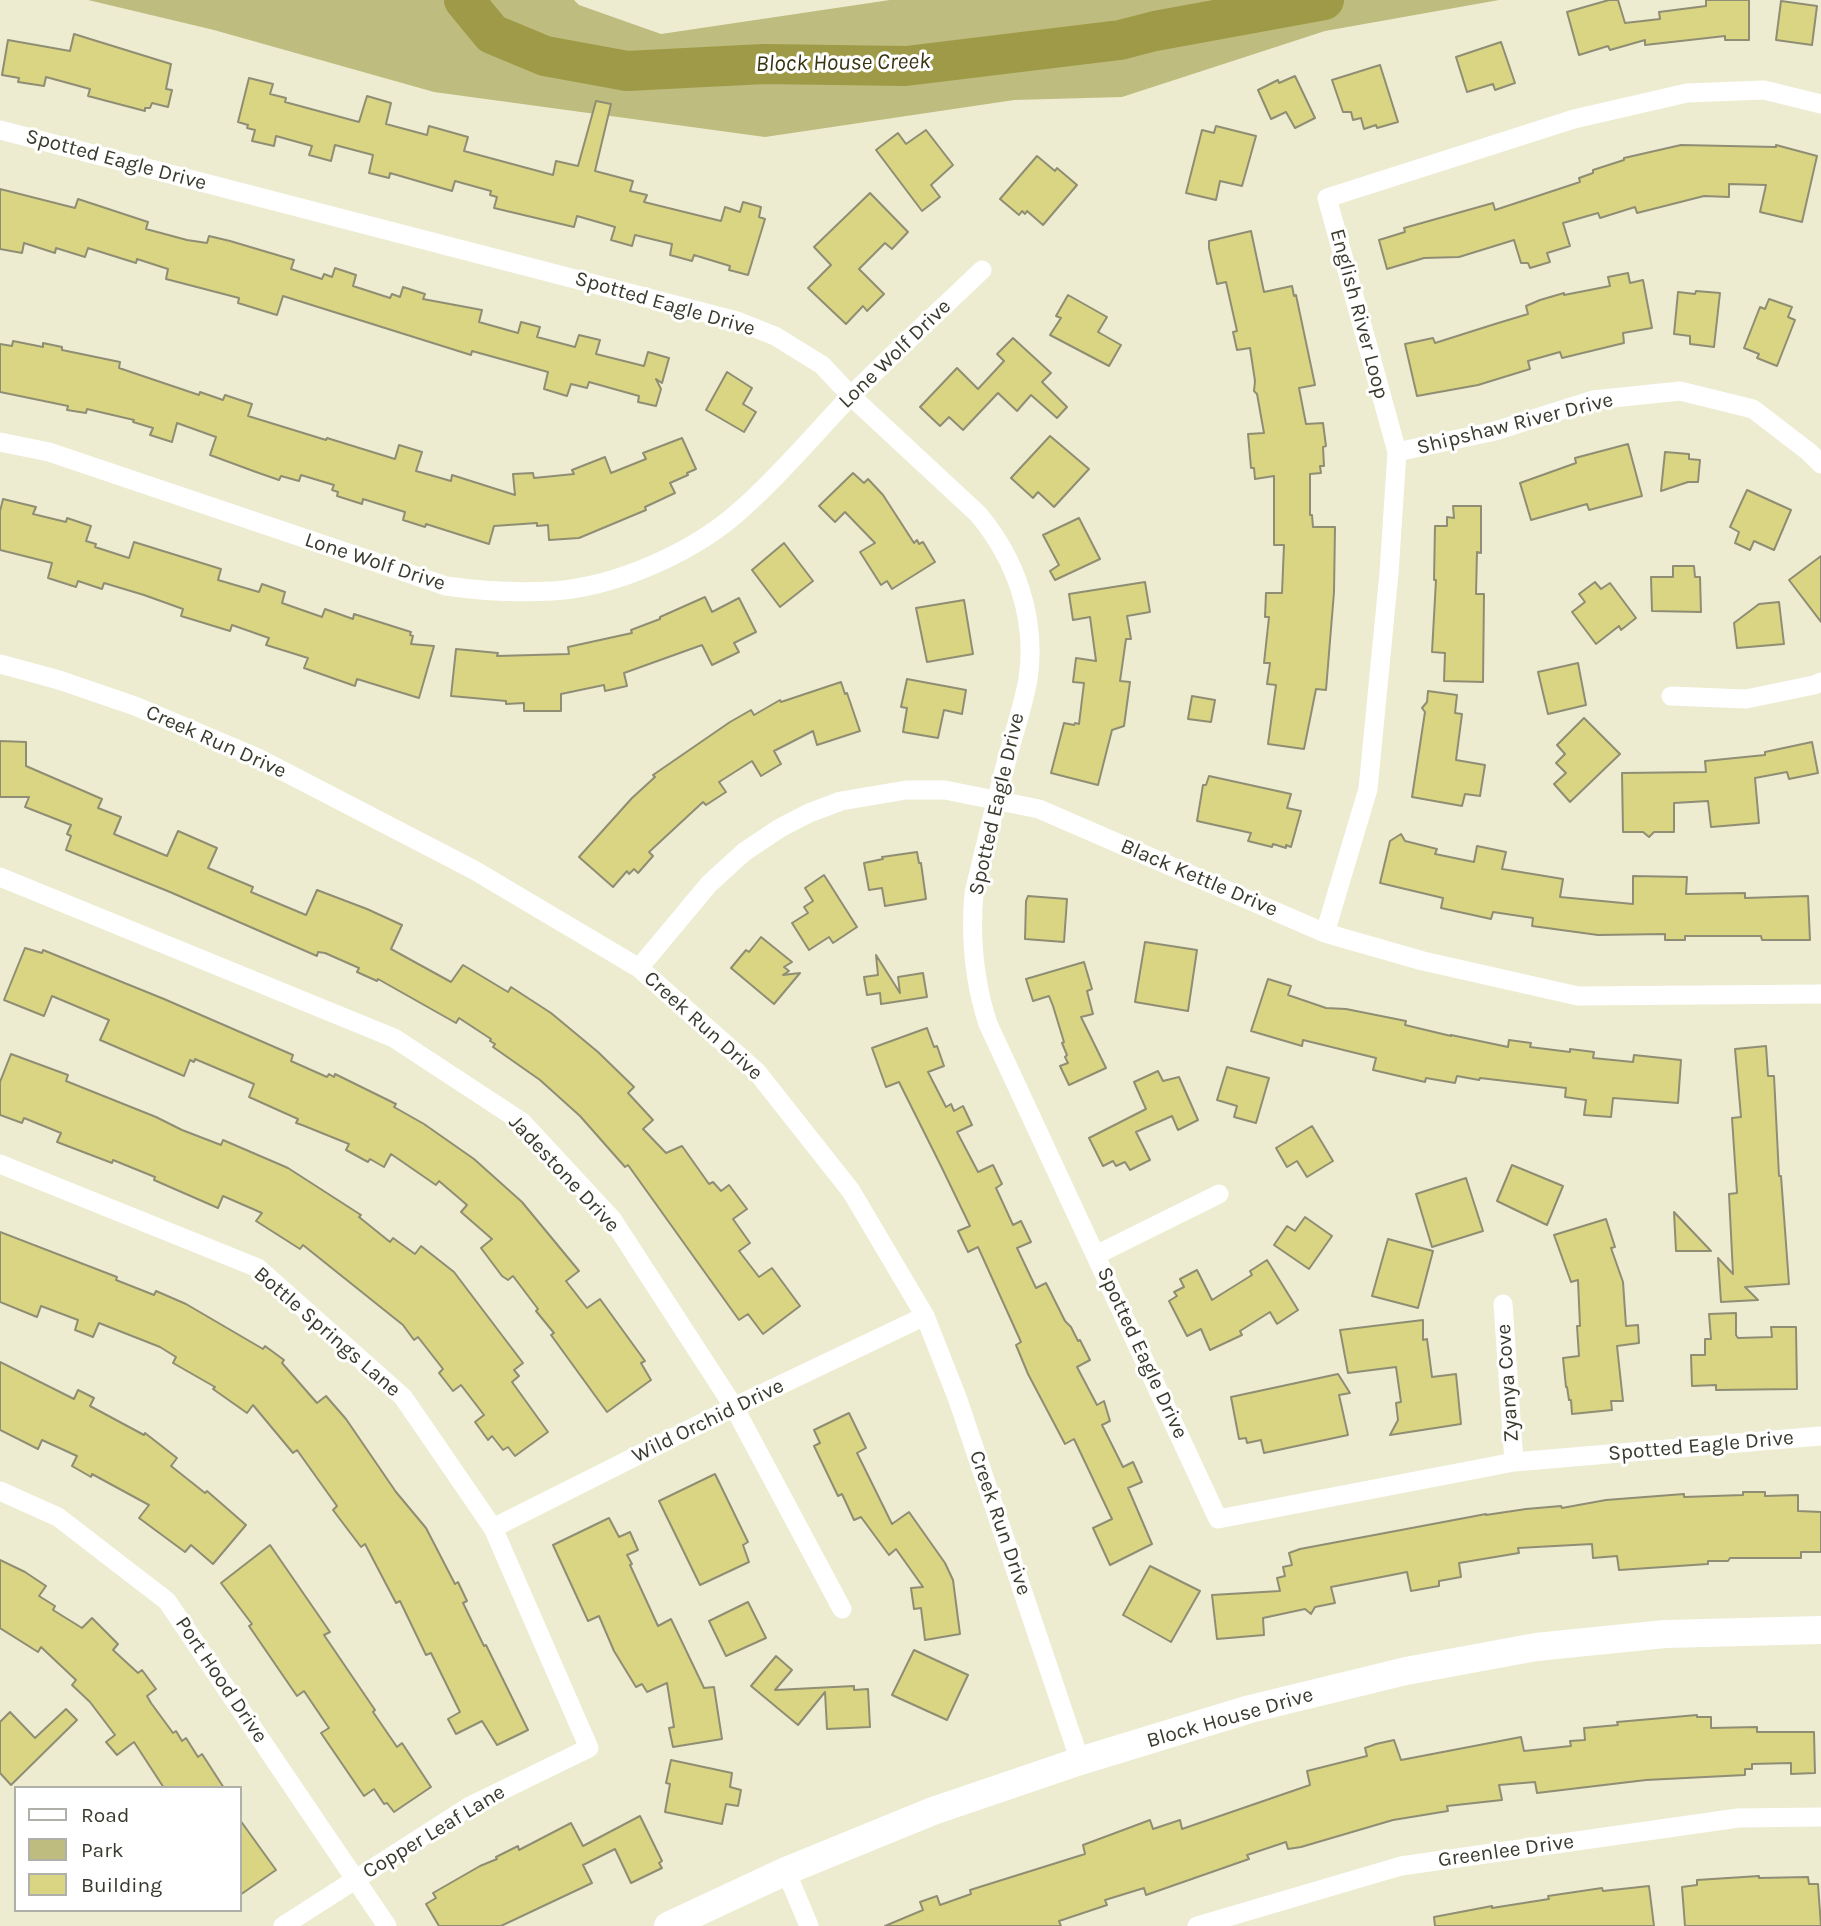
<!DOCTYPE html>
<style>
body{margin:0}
#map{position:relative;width:1821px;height:1926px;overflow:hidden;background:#edecd0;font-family:Karla,sans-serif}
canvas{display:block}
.legend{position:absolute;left:14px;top:1786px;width:228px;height:126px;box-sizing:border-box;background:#fff;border:2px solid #b0b0ab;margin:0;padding:9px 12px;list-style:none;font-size:21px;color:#3a3a2e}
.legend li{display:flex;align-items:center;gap:14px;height:35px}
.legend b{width:35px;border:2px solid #b0b0ab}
</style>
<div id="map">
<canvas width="1821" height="1926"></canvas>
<ul class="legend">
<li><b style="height:9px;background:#fff"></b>Road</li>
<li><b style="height:19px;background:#bebc7e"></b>Park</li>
<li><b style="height:19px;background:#dad582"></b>Building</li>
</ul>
</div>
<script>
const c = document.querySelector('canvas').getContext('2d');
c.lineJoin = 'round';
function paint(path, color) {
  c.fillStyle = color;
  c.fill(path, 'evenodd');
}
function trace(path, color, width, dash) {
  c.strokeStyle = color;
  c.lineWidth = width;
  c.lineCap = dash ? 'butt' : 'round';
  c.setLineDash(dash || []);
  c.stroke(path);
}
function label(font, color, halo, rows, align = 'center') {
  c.font = font + ' Karla,sans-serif';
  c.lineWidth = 6;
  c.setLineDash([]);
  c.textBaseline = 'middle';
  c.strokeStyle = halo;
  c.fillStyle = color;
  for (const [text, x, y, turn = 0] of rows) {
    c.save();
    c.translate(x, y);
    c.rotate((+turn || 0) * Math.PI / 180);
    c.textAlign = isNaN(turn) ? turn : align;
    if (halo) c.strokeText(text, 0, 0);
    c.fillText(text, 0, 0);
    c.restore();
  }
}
paint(new Path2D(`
 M88,0H574L579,5L661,34L890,0H1499L1325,31L1122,97L1014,100L765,137L434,92L214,30Z`), '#bebc7e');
trace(new Path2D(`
 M464,0L492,34L545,56L627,71L764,64L906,66L1120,40L1155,31L1324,0`), '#9f9a47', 40);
const building = new Path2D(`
 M1609,0H1618L1625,23L1660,19L1659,12L1706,6V0H1749V40H1725V36L1645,45V40L1610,50L1608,46L1579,55L1567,12Z
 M1781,1L1817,6L1812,45L1776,40Z
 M74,34L171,64L166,89L172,90L168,107L152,103L150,108H145V111L88,96L90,89L46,77L44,86L18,82L19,78L2,75L8,40L70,51Z
 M1501,42L1515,83L1495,90L1493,84L1467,92L1456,57Z
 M1380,65L1398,122L1377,128L1376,125L1364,129L1361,118L1353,120L1351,112H1343L1332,80Z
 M1295,76L1315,118L1295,128L1286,112L1271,119L1258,90L1278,80L1279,83Z
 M249,78L273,84L270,94L286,98L285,102L359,122L367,96L391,103L386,124L427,135L429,126L468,137L464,151L553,175L556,161L578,166L596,101L611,104L595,171L633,181L630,191L647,195L644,202L721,221L725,207L740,212L743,202L761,207L759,217L765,219L748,275L729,270L730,266L694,255L692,261L670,255L672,244L635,235L632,246L611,240L615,227L577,216L574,227L494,208L497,197L490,195L491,191L455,181L452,191L390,173L389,178L369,173L373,155L335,145L331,161L309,155L312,146L276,136L274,146L252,141L255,130L247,128L248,125L238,122Z
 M1216,126L1256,136L1242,186L1220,181L1216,200L1186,193L1202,130L1214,133Z
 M926,130L953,165L931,185L940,197L922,211L876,150L898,133L906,144Z
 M1681,145L1776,147V145L1817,156L1802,222L1760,212L1766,185L1729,184V197L1704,196L1637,213L1635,207L1600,218L1598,213L1563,223L1570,246L1547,253L1550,262L1530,268L1528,263H1521L1514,240L1459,257L1424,258L1387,269L1379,240L1405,232L1404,228L1493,203L1495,210L1580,182L1579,178L1593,173V170L1624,160V158Z
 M1037,156L1055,171L1057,168L1077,185L1043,225L1027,211L1025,214L1022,211L1019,215L1000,199Z
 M0,189L75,208L78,199L148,222L146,229L187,240L207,243L209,236L230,241L294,260L291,269L322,279L324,274L332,277L335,268L356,275L353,286L390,298L392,294L400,297L403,287L425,294L423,299L482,310L479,322L518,333L521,322L540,327L537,337L575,347L579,335L600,340L596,354L644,366L648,352L669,358L662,383L656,379L661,389L656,406L638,402L639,396L589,382L587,388L571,384L567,396L544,389L548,372L472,351L471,355L283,296L277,315L238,303L239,298L166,279L168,269L137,259L136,263L88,248L85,257L56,248L55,253L24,243L22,253L0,249Z
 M870,193L908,232L892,249L885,243L859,269L884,294L867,311L863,306L846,324L808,288L831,265L814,247Z
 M1251,231L1264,292L1292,286L1294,296L1296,295L1315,385L1299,388L1306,424L1323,423L1326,446L1323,447L1324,466H1320L1321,473L1310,474V515H1312L1313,527H1335L1334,592L1326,690L1316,689L1304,749L1268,744L1276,685L1267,684L1270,663H1264L1269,617H1265L1266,593H1282L1284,545H1274V476L1255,479L1254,468H1251L1248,434L1264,433L1257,394L1254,391L1255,381L1250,348L1237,350L1233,332L1237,331L1226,282L1217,284L1209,248V241Z
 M1628,273L1630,283L1643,280L1652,328L1623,333L1624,343L1562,358L1560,352L1528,361L1530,369L1478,385L1417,396L1405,344L1433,338L1435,343L1495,324L1528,314L1526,306L1540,300L1564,293V295L1610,286L1608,277Z
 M1696,291L1720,293L1714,347L1690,344V336L1674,334L1678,292L1695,294Z
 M1068,295L1107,317L1098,332L1121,345L1109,366L1050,335L1061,318L1056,316Z
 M1769,299L1792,307L1788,317L1795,320L1777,366L1757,358L1759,354L1744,348L1760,307L1765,309Z
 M1013,338L1051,373L1042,382L1067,407L1057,418L1031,395L1017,411L998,393L963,430L949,417L940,426L920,407L957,368L978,389L1004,361L997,354Z
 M13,341L43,347V343L62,347V350L120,362L119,368L199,395L200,392L223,400L225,395L252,404L248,416L326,440L327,438L395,459L399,445L422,452L416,471L451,481L452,475L515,495L513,474L533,473L534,478L574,474L572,470L605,457L611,473L646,459L643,453L682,438L696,469L687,473L688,475L670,483L675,493L645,507L646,510L579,538L549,540L548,525L537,526V523L494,526L489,544L426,524L425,527L403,520L405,512L363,499L362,504L337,496L338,492L332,490L334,485L301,475L299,481L281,476L279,480L256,472L210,455L216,437L177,423L172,442L150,435L153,428L133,422L134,420L87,409L86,413L67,410L68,406L0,392V344L12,346Z
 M727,372L752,388L743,404L756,412L744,432L706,410Z
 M1050,436L1089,469L1054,507L1038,492L1033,498L1011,478Z
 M1628,444L1642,496L1589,510L1587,504L1531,520L1520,483L1576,463L1575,458Z
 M1665,452L1689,454V459L1700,460L1698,482H1688L1661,491Z
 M853,473L864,483L868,479L883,495L914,543L917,540L919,544L923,542L935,562L892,589L887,581L881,585L860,552L875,543L845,512L835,522L819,506Z
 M1747,490L1791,510L1774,550L1754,541L1750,550L1735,543L1739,532L1730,527Z
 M3,499L36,507L33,514L66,522L67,518L91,526L86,541L96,544L95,547L129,558L134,542L221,569L218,580L259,592L262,584L285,592L282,603L322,617L325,609L353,619L354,614L411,632L410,635L413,636L411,644L434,646L419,698L357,679L355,686L304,668L308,658L266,645L269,638L232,625L230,631L181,616L183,609L144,595L104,583L102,589L78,581L76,587L48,578L52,563L0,550V511Z
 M1453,506H1481V553L1477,552L1476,594H1484L1483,682L1444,681L1445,653L1432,652L1436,580H1434L1435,526H1447V517L1454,518Z
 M1079,518L1100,559L1055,580L1050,571L1059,565L1043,535Z
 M784,543L813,581L780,607L752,570Z
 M1821,556V622L1789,580Z
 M1673,566H1694L1695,577H1700L1701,612L1652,611L1651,577H1673Z
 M1145,582L1150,612L1127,616L1131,639H1126L1120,681L1130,682L1124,726L1112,730L1098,785L1051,773L1064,723L1074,725L1075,723L1079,724L1084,683L1073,682L1076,658L1096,661L1090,617L1073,620L1069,594Z
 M1595,582L1601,589L1610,583L1636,618L1621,630L1619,626L1596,644L1572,612L1585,602L1579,594Z
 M705,597L712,612L739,598L756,632L734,643L739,652L712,665L702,645L624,673L627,686L605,691L604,685L561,694V711H524V703L506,704V701L451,696L456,649L498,653L497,656L569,654L568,647L632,633L631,630L660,619V617Z
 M964,600L973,654L927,662L916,608Z
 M1779,602L1784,644L1737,648L1734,623L1759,604Z
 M1578,663L1586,705L1548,714L1538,672Z
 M907,679L966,690L962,714L944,710L938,738L903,732L907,708L901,707Z
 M841,682L845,694L847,693L860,731L817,745L813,731L774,751L781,764L761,776L752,761L719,782L726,792L706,805L703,802L649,852L653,856L638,873L634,869L629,874L627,871L613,887L579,857L632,798L655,777L653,775L730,722L751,710L754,715L780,700L781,702Z
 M1428,691L1457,695L1455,713L1462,714L1456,760L1485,765L1480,796L1465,794L1462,806L1412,797L1425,712L1422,708L1427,702Z
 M1192,696L1215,700L1211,722L1188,719Z
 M1584,718L1620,754L1570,802L1554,784L1566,773L1556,763L1565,754L1557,745Z
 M0,741L26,742V766L102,799L98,808L121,817L114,834L167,856L178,831L217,848L208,868L253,887L251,892L306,915L317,890L367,909L402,925L391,949L451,982L463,965L508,992L511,987L551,1013L598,1052L634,1087L628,1093L653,1120L643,1129L666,1153L682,1146L709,1184L713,1182L721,1191L729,1185L747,1209L733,1219L750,1243L739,1251L759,1277L772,1268L800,1306L763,1334L748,1314L739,1320L628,1165L625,1167L580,1116L540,1080L493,1047L495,1044L490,1041L491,1039L459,1018L456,1023L378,979L377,981L357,972L359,968L325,953L318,952L317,956L170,892L66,850L71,836L67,834L71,825L25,807L29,797H0Z
 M1812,742L1818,773L1789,779L1787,772L1755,778L1759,823L1711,827L1708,801L1674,803V832H1654L1649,837L1643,832H1623L1622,773L1706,772L1705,761L1765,755V752Z
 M1209,776L1291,794L1287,808L1301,811L1291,847L1286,845V848L1273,844L1272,847L1248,841L1251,833L1197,821L1203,785H1206Z
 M1401,834L1405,841L1437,849L1435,854L1474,862L1477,846L1506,852L1502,869L1563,879L1560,897L1633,904V876L1687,877L1686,894L1745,893V898L1808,896L1810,940H1762L1761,936H1685V940H1665V934L1598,935L1532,926L1533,918L1493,912L1491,919L1441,908L1443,898L1380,883L1390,841Z
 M917,852L919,863H921L926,899L885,906L882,888L869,890L864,863L883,859L882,857Z
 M824,875L857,927L833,943L829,937L809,950L792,923L808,913L804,907L813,901L805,888Z
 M1028,896L1067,899L1064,942L1025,939L1026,901Z
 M761,937L792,962L784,967L789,971L783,975L800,973L774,1004L731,968L746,950L749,952Z
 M1145,942L1197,950L1188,1011L1135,1002Z
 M25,948L42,953L43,950L164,999L293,1055L291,1061L327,1077L329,1074L334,1077L335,1074L396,1104L394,1107L424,1124L474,1159L522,1202L579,1271L566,1281L587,1308L600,1299L645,1361L641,1363L651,1380L607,1412L551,1335L554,1333L536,1311L538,1309L513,1276L508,1280L502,1276L481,1248L492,1239L461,1212L467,1205L439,1181L436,1185L391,1154L384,1167L370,1159L368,1162L346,1150L349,1144L302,1125L296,1123L298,1119L249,1097L254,1084L195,1059L194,1062L190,1060L184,1076L100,1040L109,1020L52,996L44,1016L4,1000Z
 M876,955L900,993L898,977L923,973L927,997L881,1004L880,993L867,995L864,977L878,975Z
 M1084,962L1092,989L1087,991L1093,1014L1081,1017L1106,1068L1069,1085L1060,1066L1068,1063L1065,1057L1067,1055L1062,1043L1064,1042L1053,1006L1049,996L1033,1001L1026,979Z
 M1268,979L1291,986L1288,995L1326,1008L1346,1009L1406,1021L1405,1025L1451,1036V1035L1508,1047L1509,1040L1531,1043L1530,1047L1570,1052V1049L1594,1052L1593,1058L1633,1062L1634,1055L1681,1060L1678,1103L1613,1098L1611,1117L1584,1115L1586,1100L1565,1097L1566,1088L1480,1078L1479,1080L1457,1076L1455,1083L1426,1078L1425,1082L1373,1070L1376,1058L1303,1040L1302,1046L1251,1031Z
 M927,1028L934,1047L937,1046L944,1066L928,1072L946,1107L951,1104L954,1111L963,1106L972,1125L957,1132L978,1172L993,1165L1002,1184L996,1188L1013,1225L1021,1221L1031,1242L1017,1248L1036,1288L1046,1283L1065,1321L1071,1327L1078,1341L1080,1340L1090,1360L1077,1367L1097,1405L1104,1401L1110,1421L1102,1425L1123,1467L1133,1462L1142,1482L1128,1488L1152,1544L1110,1565L1093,1528L1112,1519L1074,1439L1065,1444L1028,1374L1016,1345L1021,1342L978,1247L968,1252L958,1231L970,1226L941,1166L899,1082L886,1087L872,1048Z
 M1766,1046L1768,1076H1774L1779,1176H1781L1789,1284L1745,1287L1758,1300L1721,1302L1718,1258L1733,1274L1729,1194L1737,1193L1732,1118L1741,1117L1735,1049Z
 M11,1054L68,1075L66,1081L156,1117L182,1130L221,1145L223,1140L288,1168L361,1215L359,1217L390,1242L393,1238L415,1254L421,1246L454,1272L523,1363L514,1370L519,1376L512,1382L548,1432L515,1456L508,1447L503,1450L492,1436L488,1440L475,1422L484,1415L461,1385L453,1391L439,1373L443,1369L418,1337L414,1340L403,1325L303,1245L300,1249L256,1221L262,1213L223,1196L218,1208L154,1180L155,1177L113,1160L112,1163L57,1142L61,1133L24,1118L22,1123L0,1115V1082Z
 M1227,1067L1269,1078L1256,1123L1234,1117L1237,1106L1217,1100Z
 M1158,1071L1163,1081L1179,1077L1198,1120L1178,1130L1172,1116L1136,1132L1150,1160L1130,1170L1125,1162L1116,1166L1113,1161L1103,1166L1089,1138L1146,1109L1134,1082Z
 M1312,1126L1333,1161L1307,1177L1297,1161L1287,1167L1276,1148Z
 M1512,1165L1563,1186L1547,1225L1497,1201Z
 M1466,1178L1483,1231L1432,1247L1416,1194Z
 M1674,1212L1711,1251H1676Z
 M1305,1217L1332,1236L1309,1269L1274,1245L1287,1226L1295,1231Z
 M1606,1219L1615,1247L1611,1248L1623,1282L1626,1326L1638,1325L1639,1343L1617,1346L1623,1401H1611L1612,1410L1572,1414L1571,1400H1569L1567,1387H1566L1563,1358L1579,1356L1577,1326H1580L1578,1280L1571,1282L1554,1235Z
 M0,1232L117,1277L116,1280L154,1295L156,1291L186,1304L263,1349L265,1346L284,1360L282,1363L317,1403L326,1396L346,1419L396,1492L426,1528L455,1584L458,1582L467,1601L463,1603L484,1646L486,1645L528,1730L497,1745L482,1721L456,1734L448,1719L460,1712L431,1653L426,1655L400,1601L396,1603L365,1544L361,1547L333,1510L337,1506L297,1450L293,1453L253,1405L247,1413L213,1389L215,1387L173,1363L176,1357L160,1347L99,1323L93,1337L75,1330L78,1320L41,1306L37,1317L0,1302Z
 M1388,1239L1433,1251L1418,1308L1372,1296Z
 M1267,1260L1298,1310L1277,1324L1270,1312L1240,1331L1242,1335L1210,1350L1201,1329L1187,1336L1169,1301L1177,1296L1174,1292L1184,1287L1180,1279L1197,1270L1212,1300L1252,1275L1250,1271Z
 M1736,1313V1335L1738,1338L1772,1337L1771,1327H1796L1797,1389L1716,1390V1385L1692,1386L1691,1355H1705V1339H1711L1709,1314Z
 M1423,1320V1340L1427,1339L1432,1377L1456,1374L1461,1424L1390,1435L1398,1420L1396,1403L1401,1402L1396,1367L1348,1373L1340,1330Z
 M0,1362L74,1399L78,1390L94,1398L90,1406L144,1435L145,1433L177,1458L171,1466L205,1493L207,1491L246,1525L213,1564L191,1545L185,1552L139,1518L149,1505L92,1474L91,1477L72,1466L77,1456L42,1440L38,1449L0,1430Z
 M1338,1374L1350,1393L1339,1395L1348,1435L1264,1453L1261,1440L1247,1443L1246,1438L1239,1439L1231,1397Z
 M849,1413L866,1448L857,1453L892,1524L909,1512L945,1563L953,1580L960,1634L925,1640L921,1608L914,1609L911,1588L923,1587L896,1549L889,1555L861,1517L854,1520L842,1494L838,1496L814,1446L820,1443L814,1430Z
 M715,1474L748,1542L743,1545L749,1562L700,1585L659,1501Z
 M1743,1492H1765V1496L1798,1495V1511L1821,1512V1552H1801V1558H1730L1728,1561H1708V1564L1619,1570L1617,1556L1593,1558L1592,1544L1518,1548L1519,1553L1459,1563L1461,1577L1439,1581V1586L1411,1591L1407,1572L1331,1587L1335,1603L1315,1607L1311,1614L1305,1609L1263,1618L1264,1635L1217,1639L1212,1595L1280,1591L1277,1578L1285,1576L1283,1567L1292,1565L1289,1553L1300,1549L1486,1514V1515L1526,1509L1561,1506L1562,1508L1606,1500L1684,1494V1497L1743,1495Z
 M609,1518L619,1537L630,1532L638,1550L627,1555L632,1564L630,1565L658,1626L671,1619L704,1688L714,1687L722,1739L673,1747L669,1728L674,1727L667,1683L647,1692L642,1684L636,1687L614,1651L599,1616L588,1621L553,1545Z
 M270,1545L330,1632L324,1635L375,1710L373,1712L397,1747L402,1743L431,1787L394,1812L387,1803L384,1804L374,1789L364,1796L321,1733L329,1728L304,1691L297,1696L249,1626L252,1624L221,1583Z
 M0,1560L25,1572L46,1586L39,1596L55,1606L53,1610L82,1628L92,1618L118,1644L113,1650L138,1673L142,1670L156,1689L147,1696L151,1703L173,1733L176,1731L182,1741L186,1738L198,1757L202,1754L224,1788H164L134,1742L117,1755L106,1742L115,1735L90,1702L72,1685L76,1680L41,1647L38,1652L0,1628Z
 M1150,1566L1200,1591L1171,1642L1123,1615Z
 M748,1602L766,1638L726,1656L709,1621Z
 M914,1650L968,1675L947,1720L892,1695Z
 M776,1656L792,1670L775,1690L854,1686V1690L868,1689L870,1727L827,1729L825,1692L798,1725L751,1686Z
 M66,1709L77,1720L11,1785L0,1773V1722L10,1712L35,1738Z
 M1697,1715V1717H1711V1728L1757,1727V1732H1814L1815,1773L1791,1774V1763L1752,1764V1769H1745V1775L1646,1780L1537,1793L1535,1782L1499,1785L1502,1800L1447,1806L1448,1811L1393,1820L1301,1847L1288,1849L1286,1842L1247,1855L1249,1859L1146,1895L1144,1888L1105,1900L1107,1905L1059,1921L1061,1926H885L923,1910L920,1902L937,1896L940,1905L971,1894L970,1890L1085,1854L1083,1845L1150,1820L1153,1829L1180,1820L1182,1829L1310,1785L1307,1771L1367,1756L1365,1748L1376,1744L1394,1740L1401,1760L1521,1737L1524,1751L1571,1746L1570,1741L1585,1740L1584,1728L1618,1725L1617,1722Z
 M671,1760L732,1773L730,1787L741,1790L738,1806L726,1804L722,1824L665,1812L670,1784L666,1783Z
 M640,1816L662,1861L659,1863L662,1868L631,1883L615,1849L583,1865L592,1883L501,1926H439L426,1904L436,1898L433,1893L480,1866L497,1859L496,1857L518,1846L519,1850L571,1823L583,1846Z
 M240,1820L276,1870L240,1895Z
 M1759,1876V1878L1808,1877L1809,1884H1818L1821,1926H1685L1682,1887L1697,1885V1880Z
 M1649,1886L1654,1926H1435L1434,1917L1492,1906V1908L1549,1899L1548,1896L1602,1888L1603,1891Z`);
paint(building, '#dad582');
trace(building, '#8f8e74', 2);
trace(new Path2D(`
 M0,130L737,321L775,336L822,365L851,396L978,514C1016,559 1037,619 1028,679C1023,708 1012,738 1005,767C994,809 984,851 974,893C970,938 974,981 988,1024L1218,1519L1514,1462L1821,1436
 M0,442L49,452L446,586C481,591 516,593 552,591C617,587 697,551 744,507C780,475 811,438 844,403C888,358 936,314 982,270
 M1397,452L1495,431L1593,400L1680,391L1753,409L1809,452L1821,464
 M0,664L59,680L135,706L258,758L474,870L639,968L757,1072L851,1191L925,1316L958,1400L1080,1761
 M1671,696L1746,699L1814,685L1821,682
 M0,877L394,1038L522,1122L612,1219L734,1407L842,1609
 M1325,933L1368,789L1389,573L1397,452L1327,198L1574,119L1687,93L1764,90L1821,104
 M639,968L709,884L744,852L780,828L809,813L841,801L906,790H945L1039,809L1325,933L1423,961L1578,996L1821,994
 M0,1164L258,1268L403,1397L493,1528L589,1748L470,1806L283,1926
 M1096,1255L1219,1194
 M1503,1304L1514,1462
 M0,1491L58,1517L167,1601L387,1926
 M493,1528L734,1407L925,1316
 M786,1871L809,1926
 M1197,1926L1401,1866L1738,1818L1821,1817`), '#fff', 19);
trace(new Path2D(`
 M668,1926L786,1871L933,1811L1080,1761L1250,1709L1406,1671L1536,1647L1665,1634L1821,1630`), '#fff', 28);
label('21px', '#3a3a2e', '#fff', [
 ["Spotted Eagle Drive",116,160,15],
 ["Spotted Eagle Drive",665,304,16],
 ["English River Loop",1359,314,75],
 ["Lone Wolf Drive",895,354,-44],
 ["Shipshaw River Drive",1515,424,-14],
 ["Lone Wolf Drive",375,562,18],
 ["Creek Run Drive",216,742,24],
 ["Spotted Eagle Drive",997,804,-77],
 ["Black Kettle Drive",1199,878,23],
 ["Creek Run Drive",703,1026,42],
 ["Jadestone Drive",564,1174,47],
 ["Bottle Springs Lane",327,1332,41],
 ["Spotted Eagle Drive",1142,1353,65],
 ["Zyanya Cove",1508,1383,-94],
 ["Wild Orchid Drive",708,1421,-26],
 ["Spotted Eagle Drive",1701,1446,-5],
 ["Creek Run Drive",1000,1523,71],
 ["Port Hood Drive",221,1680,56],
 ["Block House Drive",1230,1718,-16],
 ["Copper Leaf Lane",434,1832,-31],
 ["Greenlee Drive",1506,1851,-8]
]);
label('italic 23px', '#373410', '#fff', [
 ["Block House Creek",843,63,-1]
]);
</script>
